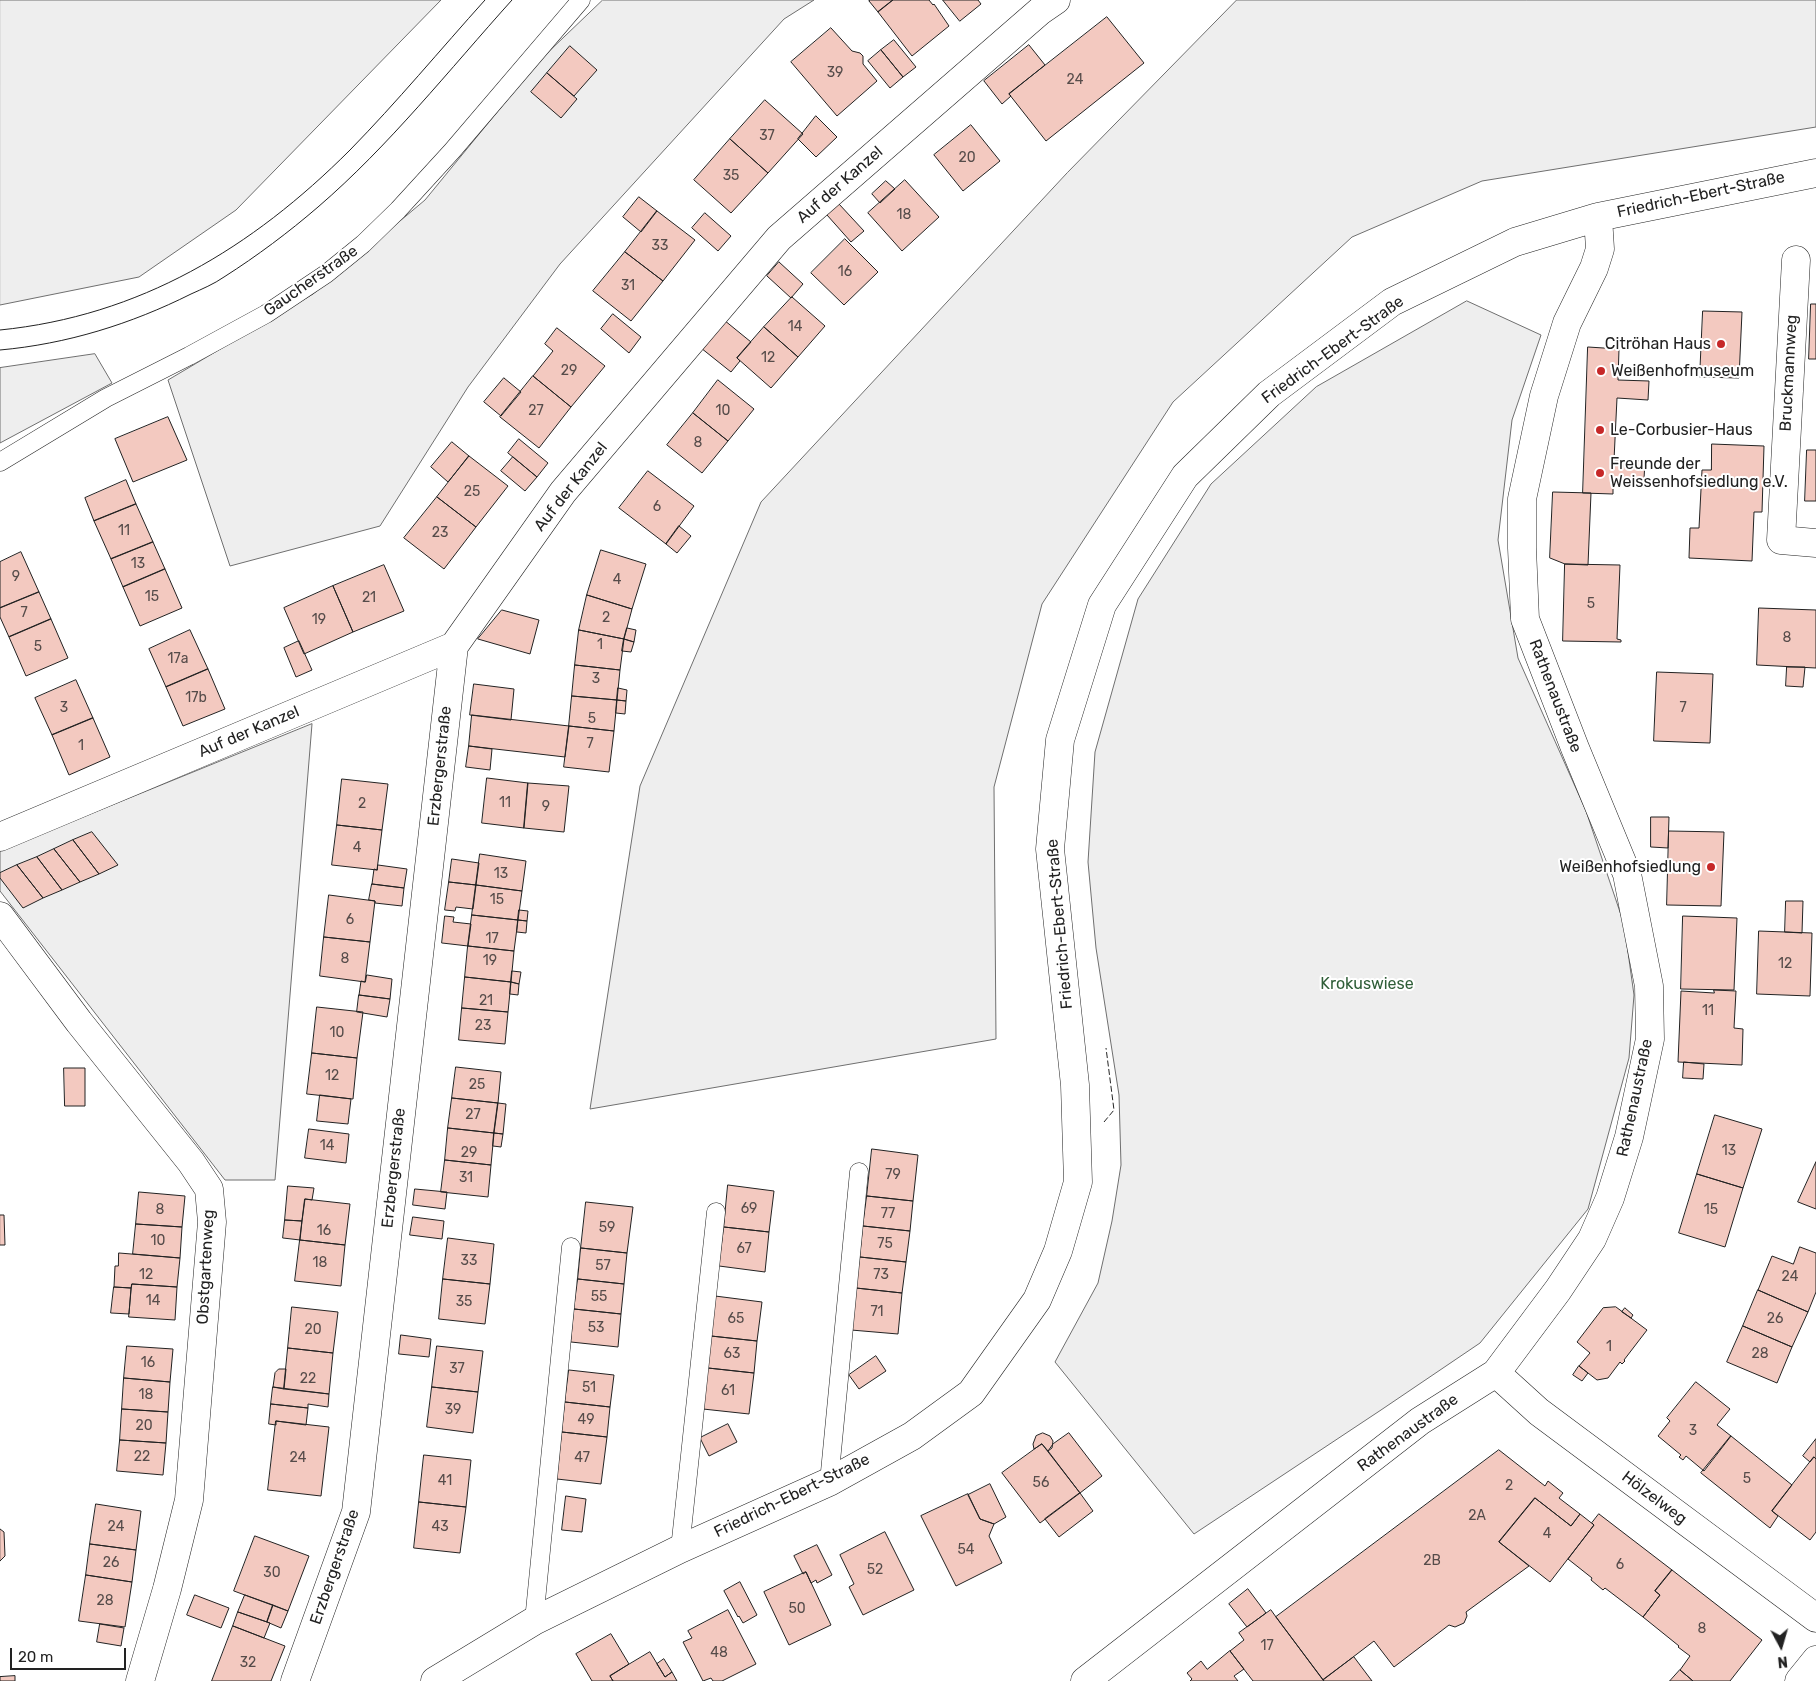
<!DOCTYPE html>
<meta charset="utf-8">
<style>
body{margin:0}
#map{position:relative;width:1816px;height:1681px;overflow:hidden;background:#fff;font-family:Rubik,sans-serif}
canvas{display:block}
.north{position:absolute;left:1756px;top:1621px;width:50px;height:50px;-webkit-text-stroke:4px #fff;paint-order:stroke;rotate:174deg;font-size:14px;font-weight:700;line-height:20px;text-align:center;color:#222}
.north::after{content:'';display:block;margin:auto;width:18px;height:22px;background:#222;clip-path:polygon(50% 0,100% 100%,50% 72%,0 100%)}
.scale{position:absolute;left:10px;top:1648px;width:116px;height:22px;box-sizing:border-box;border:2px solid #222;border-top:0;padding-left:6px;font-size:15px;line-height:18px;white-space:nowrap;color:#222;-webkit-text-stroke:4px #fff;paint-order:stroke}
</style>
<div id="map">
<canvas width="1816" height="1681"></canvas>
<div class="north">N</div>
<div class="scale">20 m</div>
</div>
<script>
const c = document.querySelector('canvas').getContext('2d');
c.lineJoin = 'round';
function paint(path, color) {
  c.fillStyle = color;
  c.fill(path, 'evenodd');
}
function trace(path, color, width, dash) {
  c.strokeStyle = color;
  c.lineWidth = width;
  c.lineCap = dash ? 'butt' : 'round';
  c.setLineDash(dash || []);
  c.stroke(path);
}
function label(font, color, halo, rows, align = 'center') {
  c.font = font + ' Rubik,sans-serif';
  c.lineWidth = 4;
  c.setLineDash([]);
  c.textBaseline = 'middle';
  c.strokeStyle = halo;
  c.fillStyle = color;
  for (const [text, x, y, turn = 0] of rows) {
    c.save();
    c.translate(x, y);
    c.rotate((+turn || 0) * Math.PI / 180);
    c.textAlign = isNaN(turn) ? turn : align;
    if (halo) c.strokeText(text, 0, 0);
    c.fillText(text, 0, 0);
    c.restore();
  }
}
const green = new Path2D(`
 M0,0H441L236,210L139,277L0,305Z
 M603,0H814L784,19L560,264L468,387L380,526L230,566L168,380L313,294L425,200L539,61Z
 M1237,0H1816V127L1482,181L1352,237L1173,402L1042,604L994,787L996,1039L590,1109L640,786L761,502L1067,173Z
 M1467,301L1541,335L1512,420L1498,540L1518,658L1586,811L1624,924L1634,995L1629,1058L1588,1209L1480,1343L1381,1410L1194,1534L1055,1362L1098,1283L1112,1221L1121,1165L1119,1095L1096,948L1088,862L1095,752L1138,599L1211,484L1316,387Z
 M95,354L112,383L0,443V368Z
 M312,724L275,1180H225L0,891V851Z`);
paint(green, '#eee');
trace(green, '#6f6f6f', 1);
const building = new Path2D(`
 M871,0H893L878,12L869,1Z
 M893,0H929L933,5L934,4L949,26L912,56L878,12Z
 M943,0H978L981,4L960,21Z
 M1107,17L1144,63L1046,141L1009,94Z
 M831,28L852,51L860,53L863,56V64L877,81L837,116L791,62Z
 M894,40L916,67L903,77L881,50Z
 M1029,45L1045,65L1009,94L1011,96L1002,104L984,81Z
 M570,46L597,70L574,96L547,73Z
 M881,50L903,77L890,88L868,61Z
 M547,73L577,99L561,118L531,92Z
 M765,100L803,134L768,173L730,139Z
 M816,116L837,137L816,157L798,139Z
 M971,125L1000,161L963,191L934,155Z
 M730,139L768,173L731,213L694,180Z
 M905,180L939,217L902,251L868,213Z
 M886,181L895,189L880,203L872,194Z
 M639,197L657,211L641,232L623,217Z
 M839,204L864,231L851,242L827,215Z
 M657,211L695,240L663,281L625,252Z
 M705,213L731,236L718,251L692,228Z
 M845,239L878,272L844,305L811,273Z
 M625,252L663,281L631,321L593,291Z
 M779,262L803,284L791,298L767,276Z
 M792,297L825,326L798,357L764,327Z
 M1811,304H1816V359H1809Z
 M1703,311L1742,312L1739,378L1700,377Z
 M613,314L641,337L629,353L601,329Z
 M724,320L751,342L737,358L740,361L731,372L701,348Z
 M764,327L798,357L771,388L737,358Z
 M557,328L605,366L571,407L533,376L553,351L545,344Z
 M1588,347L1619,349L1618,380L1649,381L1648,400L1617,398L1614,460L1645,461L1644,479L1613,478V494L1583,493Z
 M533,376L571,407L539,448L500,417Z
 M504,378L521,392L501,416L484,402Z
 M718,380L754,409L728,441L693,413Z
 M693,413L728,441L702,473L667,445Z
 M168,417L187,460L133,482L115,439Z
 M519,439L548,463L537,477L508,453Z
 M452,442L469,456L448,482L431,467Z
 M1712,444L1764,446L1762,512H1754L1752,561L1689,558L1690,528H1699L1702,470H1711Z
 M1807,450H1816V501H1805Z
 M469,456L508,486L476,527L437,497Z
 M513,457L537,477L525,491L501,471Z
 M648,471L694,506L666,544L619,508Z
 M126,480L136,504L94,521L85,498Z
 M1553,492L1591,493L1588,565L1565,564L1550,558Z
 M437,497L476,527L444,569L404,538Z
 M136,504L153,542L111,559L94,521Z
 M679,526L691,536L677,553L666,544Z
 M153,542L165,569L123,587L111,559Z
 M601,550L646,564L632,609L587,595Z
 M21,552L39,592L0,608V562Z
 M1565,564L1620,565L1617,639L1621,640V642L1563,641Z
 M384,565L404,611L353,632L333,586Z
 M165,569L182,608L140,626L123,587Z
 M333,586L353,632L304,654L284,608Z
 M39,592L51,619L9,637L0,617V608Z
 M587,595L632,609L624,639L579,630Z
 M1759,608L1816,610V668L1757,665Z
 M502,610L539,620L530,654L478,639Z
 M51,619L68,658L26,676L9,637Z
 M627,628L636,630L634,642L624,639Z
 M190,630L208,669L166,687L149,649Z
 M579,630L624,639L620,670L575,665Z
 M624,639L634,642L631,652L622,651Z
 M299,641L312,670L296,677L284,648Z
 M575,665L620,670L617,700L572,696Z
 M1787,667H1805L1803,687L1786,686Z
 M208,669L225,709L183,726L166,687Z
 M1657,672L1713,674L1710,743L1654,741Z
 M76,680L93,718L52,735L35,698Z
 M474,684L514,689L511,720L470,715Z
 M618,688L627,690L626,701L617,700Z
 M572,696L617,700L614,731L569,726Z
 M617,700L626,701L625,714L616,713Z
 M472,715L569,726L565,757L469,746Z
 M93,718L110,757L69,775L52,735Z
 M569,726L614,731L609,772L564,767Z
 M469,746L492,749L490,770L466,767Z
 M487,778L528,783L524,828L482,823Z
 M342,779L388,784L382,830L337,825Z
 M528,783L569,786L564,832L524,828Z
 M1651,817H1669L1668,848L1651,847Z
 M337,825L382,830L377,870L332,865Z
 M1669,831L1724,832L1721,906L1667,905Z
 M92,832L118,865L99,874L73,840Z
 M73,840L99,874L80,882L54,849Z
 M54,849L80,882L62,890L37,857Z
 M480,854L526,861L522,891L476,885Z
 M37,857L62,890L43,898L17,865Z
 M452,859L479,863L476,885L449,882Z
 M17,865L43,898L23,908L0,878V873Z
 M378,865L407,869L404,888L372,884L374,869L377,870Z
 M449,882L476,885L473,909L456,907L455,911L445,910Z
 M372,884L404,888L402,906L375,903V901L369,900Z
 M476,885L522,891L518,920L472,915Z
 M329,895L375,901L370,942L324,937Z
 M1786,901H1803L1802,933L1785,932Z
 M519,910L528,911L527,921L518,920Z
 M472,915L518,920L514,951L468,946Z
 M445,916L454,917L453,922L471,924L468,946L442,943Z
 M1683,916L1737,918L1734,990L1681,989Z
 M518,920L527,921L526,933L517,932Z
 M1759,931L1812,933L1810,996L1757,994Z
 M324,937L370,942L365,982L320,976Z
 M468,946L514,951L511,982L465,977Z
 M512,971L521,972L519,984L511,982Z
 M367,975L392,979L390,999L359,995L361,981L365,982Z
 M465,977L511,982L508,1012L462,1008Z
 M511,982L519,984L518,995L510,994Z
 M1714,990L1736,991L1734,1028L1743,1029L1742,1065L1678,1062L1681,991L1714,993Z
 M359,995L390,999L387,1017L357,1012Z
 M317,1007L363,1012L357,1058L312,1053Z
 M462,1008L508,1012L505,1044L459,1040Z
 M312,1053L357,1058L353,1099L307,1094Z
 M1684,1062L1704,1064L1703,1079L1683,1078Z
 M456,1067L501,1072L498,1103L452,1098Z
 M64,1068H85V1106H65Z
 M320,1095L351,1099L348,1124L317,1121Z
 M452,1098L498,1103L494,1133L448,1128Z
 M498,1103L506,1104L503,1134L494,1133Z
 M1715,1115L1762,1129L1743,1188L1697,1174Z
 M448,1128L494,1133L491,1165L445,1160Z
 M309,1129L349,1134L346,1163L305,1158Z
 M494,1133L503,1134L501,1147L493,1146Z
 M872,1149L918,1155L913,1201L867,1196Z
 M445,1160L491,1165L488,1197L441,1192Z
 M1816,1162V1209L1798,1202Z
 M1697,1174L1743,1188L1725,1247L1679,1233Z
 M728,1185L774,1191L769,1232L724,1227Z
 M288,1186L314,1188L312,1200L305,1199L302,1221L285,1220Z
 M415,1189L447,1192L445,1209L413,1205Z
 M139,1192L185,1196L182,1227L136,1224Z
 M867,1196L913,1201L910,1231L863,1226Z
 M305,1199L350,1204L345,1245L300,1240Z
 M586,1202L633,1207L627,1253L581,1248Z
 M0,1215H4L5,1245H0Z
 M413,1217L444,1221L442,1239L410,1235Z
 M285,1220L302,1221L300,1240L283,1238Z
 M136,1224L182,1227L180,1258L133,1254Z
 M863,1226L910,1231L906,1262L860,1257Z
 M724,1227L769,1232L765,1272L719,1266Z
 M448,1238L494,1244L490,1284L443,1279Z
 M300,1240L345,1245L341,1286L295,1281Z
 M1800,1247L1816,1253V1292L1808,1312L1758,1290L1772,1256L1793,1264Z
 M581,1248L627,1253L624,1284L578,1279Z
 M119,1253L180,1258L177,1287L132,1284L131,1288L114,1287L115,1266H118Z
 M860,1257L906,1262L902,1293L856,1288Z
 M443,1279L490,1284L485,1324L439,1319Z
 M578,1279L624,1284L621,1314L574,1309Z
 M132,1284L177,1287L175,1320L129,1317Z
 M114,1287L131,1288L129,1314L111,1313Z
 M856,1288L902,1293L898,1334L851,1330Z
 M1758,1290L1808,1312L1792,1347L1743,1326Z
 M715,1296L762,1302L757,1341L711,1336Z
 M292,1307L338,1312L333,1353L288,1348Z
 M1616,1307L1647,1330L1624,1360L1625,1361L1622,1364L1620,1362L1608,1378L1597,1380L1579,1366L1590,1353L1577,1342L1603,1308Z
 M1625,1308L1633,1315L1631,1318L1622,1312Z
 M574,1309L621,1314L618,1347L571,1342Z
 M1743,1326L1792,1347L1777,1383L1727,1362Z
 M401,1335L431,1339L429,1357L399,1354Z
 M711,1336L757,1341L754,1373L708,1368Z
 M127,1346L173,1349L170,1382L124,1378Z
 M437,1346L483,1351L478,1392L432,1387Z
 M288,1348L333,1353L329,1394L284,1389Z
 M876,1356L886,1371L859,1389L849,1375Z
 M1579,1366L1588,1373L1582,1381L1573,1375Z
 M708,1368L754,1373L749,1414L703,1409Z
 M279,1369H286L284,1389L273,1387L275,1373Z
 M569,1370L614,1375L610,1407L565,1402Z
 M124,1378L170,1382L168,1412L122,1409Z
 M1696,1382L1730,1409L1717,1425L1731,1436L1704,1471L1686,1456L1683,1460L1679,1457L1681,1455L1658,1436L1670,1421L1667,1418Z
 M273,1387L329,1394L328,1407L308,1404V1408L271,1404Z
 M432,1387L478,1392L473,1433L427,1427Z
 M565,1402L610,1407L607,1437L562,1432Z
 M271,1404L308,1408L306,1425L276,1421V1425L269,1424Z
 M122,1409L168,1412L166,1443L120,1440Z
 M276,1421L329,1427L321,1496L268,1490Z
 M728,1424L737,1442L709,1456L700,1438Z
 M562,1432L607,1437L601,1484L557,1479Z
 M1043,1433L1050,1436L1053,1441L1052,1448L1048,1451L1042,1444L1034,1449L1033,1444L1036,1436Z
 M1069,1433L1102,1476L1080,1493L1048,1451L1053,1444Z
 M1731,1436L1792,1485L1772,1511L1778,1516L1770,1528L1701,1473Z
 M1816,1439V1459L1814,1457L1810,1462L1803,1456Z
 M120,1440L166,1443L163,1475L117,1471Z
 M1042,1444L1080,1493L1040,1523L1002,1473Z
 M1499,1450L1545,1486L1548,1481L1563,1493L1559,1498L1580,1514L1571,1526L1535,1498L1499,1542L1529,1566L1466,1612L1467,1616L1464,1623L1455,1627L1449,1625L1394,1667L1374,1641L1323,1680L1276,1617Z
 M424,1455L471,1460L466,1507L419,1502Z
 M1814,1457L1816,1459V1532L1810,1540L1772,1511Z
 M990,1484L1006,1517L994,1524L980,1519L968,1495Z
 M1080,1493L1093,1511L1059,1537L1045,1519Z
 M968,1494L980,1519L994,1524L989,1536L1002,1563L956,1586L921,1516Z
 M566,1496L586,1499L582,1532L562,1530Z
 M1535,1498L1571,1526L1580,1514L1594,1525L1550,1582L1499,1542Z
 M419,1502L466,1507L460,1553L414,1548Z
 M96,1504L141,1511L136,1550L90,1544Z
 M1599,1514L1672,1570L1655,1591L1660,1595L1643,1617L1605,1588L1603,1590L1591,1580L1592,1578L1568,1559L1594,1525L1592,1523Z
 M0,1529L4,1532L5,1556L0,1561Z
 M885,1532L914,1590L863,1615L849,1587L854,1584L840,1555Z
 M255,1536L309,1556L288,1611L234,1591Z
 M90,1544L136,1550L132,1582L86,1575Z
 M817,1545L832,1575L817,1583L816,1580L811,1583L806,1572L803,1574L794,1556Z
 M1672,1570L1762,1640L1730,1681H1693L1680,1670L1690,1656L1678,1647L1679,1646L1643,1617L1660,1595L1655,1591Z
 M806,1572L831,1625L789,1645L764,1592Z
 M86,1575L132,1582L125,1627L79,1621Z
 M740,1582L757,1615L743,1623L739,1616L738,1617L724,1591Z
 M1248,1589L1266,1613L1247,1627L1229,1604Z
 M195,1595L229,1608L221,1628L187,1615Z
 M245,1595L273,1605L267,1622L238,1612Z
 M273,1605L288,1611L281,1628L267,1622Z
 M728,1610L756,1664L722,1681H713L711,1678L703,1681L683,1642L692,1638L688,1631Z
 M1271,1610L1276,1617L1324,1681H1253L1230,1651L1244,1640L1239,1633Z
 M238,1612L270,1623L264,1638L233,1626Z
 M100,1624L124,1628L121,1646L97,1642Z
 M233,1626L285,1646L271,1681H212Z
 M611,1634L629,1664L610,1676L613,1681H592L576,1654Z
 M1230,1651L1244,1669L1234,1676L1238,1681H1190L1192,1679L1187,1673L1201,1661L1207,1669Z
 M650,1652L665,1677L672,1672L677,1681H613L610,1676Z
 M1354,1657L1372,1681H1324L1323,1680Z
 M664,1659L672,1672L665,1677L657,1664Z
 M1680,1670L1693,1681H1670Z
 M15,1676V1681H0V1677Z`);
paint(building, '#f3c9c0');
trace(building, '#222', 1);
const lane = new Path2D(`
 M0,462L106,398L189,356L266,314L326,274L363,244L398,210L452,151L581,0
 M829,1482L859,1172
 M680,1549L716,1212
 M534,1621L571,1247`);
const street = new Path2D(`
 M1796,260L1781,540L1816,543
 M0,837L454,646L563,492L779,238L1040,11L1056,0
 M0,916L79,1022L191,1162L209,1189L212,1222L189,1500L167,1589L140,1681
 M1496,1373L1539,1412L1816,1618
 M295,1681L356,1512L454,646
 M435,1681L534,1621L680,1549L829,1482L912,1436L971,1393L1037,1300L1058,1251L1078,1182L1075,1085L1050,849L1060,740L1102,605L1185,476L1269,394L1392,302L1515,242L1598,217L1816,173
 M1085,1681L1420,1421L1496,1373L1558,1290L1592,1239L1610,1198L1629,1137L1650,1039L1649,986L1627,874L1575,748L1525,619L1522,548V499L1544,396L1567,323L1594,268L1600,249L1598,217
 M1799,1681L1816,1660`);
trace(lane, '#222', 19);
trace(street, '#222', 29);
trace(lane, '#fff', 18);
trace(street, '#fff', 28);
trace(new Path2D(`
 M0,330C140,316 252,248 350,150C397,102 440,50 485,0
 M0,350C67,344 131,324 191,294C202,289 214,284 224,277C257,256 289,232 318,207C389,146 449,70 512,0`), '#222', 1);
trace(new Path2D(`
 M1104,1122L1114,1110L1106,1048`), '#222', 1, [6, 2.5]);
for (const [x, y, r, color] of [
 [1721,344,5,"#c62828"],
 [1601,371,5,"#c62828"],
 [1600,430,5,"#c62828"],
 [1600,473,5,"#c62828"],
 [1711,867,5,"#c62828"]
]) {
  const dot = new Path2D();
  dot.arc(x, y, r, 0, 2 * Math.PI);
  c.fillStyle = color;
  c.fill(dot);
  trace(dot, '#fff', 2);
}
label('14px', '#564c4a', null, [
 ["39",835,73],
 ["24",1075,80],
 ["37",767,136],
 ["20",967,158],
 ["35",731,176],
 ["18",904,215],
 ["33",660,246],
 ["16",845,272],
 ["31",628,286],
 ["14",795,327],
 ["12",768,358],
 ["29",569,371],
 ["27",536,411],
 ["10",723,411],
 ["8",698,443],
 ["25",472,492],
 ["6",657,507],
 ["11",124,531],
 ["23",440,533],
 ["13",138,564],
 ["9",16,577],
 ["4",617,580],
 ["15",152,597],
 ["21",369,598],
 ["5",1591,604],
 ["7",24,613],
 ["2",606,618],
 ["19",319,620],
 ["8",1787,638],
 ["1",600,645],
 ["5",38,647],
 ["17a",178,659],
 ["3",596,679],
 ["17b",196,698],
 ["3",64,708],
 ["7",1683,708],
 ["5",592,719],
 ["7",590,744],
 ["1",81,746],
 ["11",505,803],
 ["2",362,804],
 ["9",546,807],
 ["4",357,848],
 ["13",501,874],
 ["15",497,900],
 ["6",350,920],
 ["17",492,939],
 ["8",345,959],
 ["19",490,961],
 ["12",1785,964],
 ["21",486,1001],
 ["11",1708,1011],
 ["23",483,1026],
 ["10",337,1033],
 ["12",332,1076],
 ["25",477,1085],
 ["27",473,1115],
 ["14",327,1146],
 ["13",1729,1151],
 ["29",469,1153],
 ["79",893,1175],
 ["31",466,1178],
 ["69",749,1209],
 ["8",160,1210],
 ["15",1711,1210],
 ["77",888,1214],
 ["59",607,1228],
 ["16",324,1231],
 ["10",158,1241],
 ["75",885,1244],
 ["67",744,1249],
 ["33",469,1261],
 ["18",320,1263],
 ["57",603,1266],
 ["12",146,1275],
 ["73",881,1275],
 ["24",1790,1277],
 ["55",599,1297],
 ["14",153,1301],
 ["35",464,1302],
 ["71",877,1312],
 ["65",736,1319],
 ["26",1775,1319],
 ["53",596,1328],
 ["20",313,1330],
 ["1",1609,1347],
 ["63",732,1354],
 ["28",1760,1354],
 ["16",148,1363],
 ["37",457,1369],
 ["22",308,1379],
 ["51",589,1388],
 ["61",728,1391],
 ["18",146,1395],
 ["39",453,1410],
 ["49",586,1420],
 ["20",144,1426],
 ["3",1693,1431],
 ["22",142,1457],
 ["24",298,1458],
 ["47",582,1458],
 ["5",1747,1479],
 ["41",445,1481],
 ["56",1041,1483],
 ["2",1509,1486],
 ["2A",1477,1516],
 ["24",116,1527],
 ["43",440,1527],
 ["4",1547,1534],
 ["54",966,1550],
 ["2B",1432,1561],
 ["26",111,1563],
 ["6",1620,1565],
 ["52",875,1570],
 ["30",272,1573],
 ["28",105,1601],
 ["50",797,1609],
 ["8",1702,1629],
 ["17",1267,1646],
 ["48",719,1653],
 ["32",248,1663]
]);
label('16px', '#222', '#fff', [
 ["Auf der Kanzel",840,185,-41],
 ["Friedrich-Ebert-Straße",1701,195,-12],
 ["Gaucherstraße",311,281,-35],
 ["Friedrich-Ebert-Straße",1333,350,-36],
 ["Bruckmannweg",1789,373,-87],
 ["Auf der Kanzel",571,487,-52],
 ["Rathenaustraße",1555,696,69],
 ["Auf der Kanzel",249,732,-23],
 ["Erzbergerstraße",440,766,-84],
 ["Friedrich-Ebert-Straße",1060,924,-95],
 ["Rathenaustraße",1635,1098,-78],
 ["Erzbergerstraße",394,1168,-84],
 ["Obstgartenweg",206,1267,-87],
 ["Rathenaustraße",1408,1433,-36],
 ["Friedrich-Ebert-Straße",792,1496,-26],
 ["Hölzelweg",1654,1498,37],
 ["Erzbergerstraße",335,1567,-71]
]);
label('16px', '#222', '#fff', [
 ["Citröhan Haus",1711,344,"right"],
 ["Weißenhofmuseum",1611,371],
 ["Le-Corbusier-Haus",1610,430],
 ["Freunde der",1610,464],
 ["Weissenhofsiedlung e.V.",1610,482],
 ["Weißenhofsiedlung",1701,867,"right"]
], 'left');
label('16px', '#2f5e38', '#fff', [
 ["Krokuswiese",1367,984]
]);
</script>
